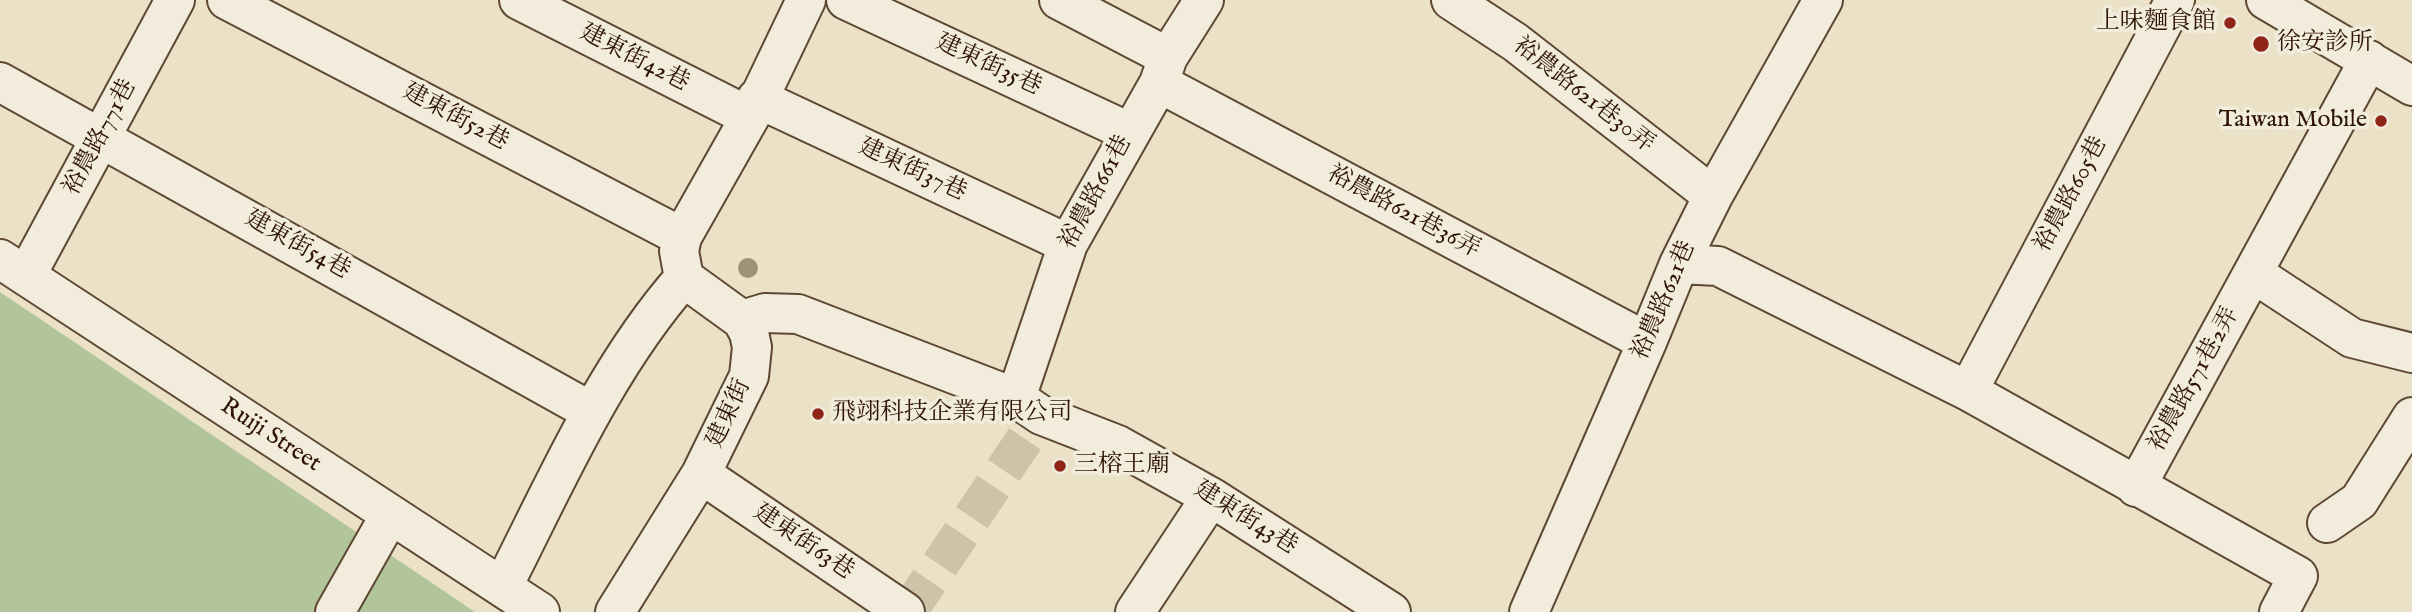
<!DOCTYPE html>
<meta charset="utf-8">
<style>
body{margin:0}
canvas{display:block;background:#eae1c7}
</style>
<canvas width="2412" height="612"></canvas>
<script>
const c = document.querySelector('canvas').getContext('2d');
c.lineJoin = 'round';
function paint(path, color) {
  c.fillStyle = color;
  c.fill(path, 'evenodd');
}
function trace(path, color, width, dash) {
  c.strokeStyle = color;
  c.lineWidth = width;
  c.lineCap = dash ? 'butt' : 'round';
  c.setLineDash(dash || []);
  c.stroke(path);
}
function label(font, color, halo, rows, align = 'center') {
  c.font = font + ' "IM FELL English","Noto Serif TC",serif';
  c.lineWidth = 7;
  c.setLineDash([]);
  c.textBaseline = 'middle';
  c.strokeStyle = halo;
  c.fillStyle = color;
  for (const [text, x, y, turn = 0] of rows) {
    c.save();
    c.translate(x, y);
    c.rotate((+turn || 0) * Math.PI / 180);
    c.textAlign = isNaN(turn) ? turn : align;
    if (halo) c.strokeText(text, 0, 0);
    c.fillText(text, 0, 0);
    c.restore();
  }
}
paint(new Path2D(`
 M0,292L475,612H0Z`), '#b1c49a');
trace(new Path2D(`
 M908,612L1041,415`), '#cec2a9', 38, [38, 19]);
const minor = new Path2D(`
 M227,0L682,237
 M519,0L750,117
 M846,0L1129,132
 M1059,0L1168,57
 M1451,0L1515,42L1713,196
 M2266,0L2412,86
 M0,82L592,412
 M1159,83L1647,342
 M757,98L1068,244
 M0,259L540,612
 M1679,264L1718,266L1968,391L2175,0
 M2253,273L2352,338L2412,353
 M26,276L175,0
 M742,320L765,313L798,314L1016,398L1041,415L1118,445L1211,497L1391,612
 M1968,391L2298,576L2279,612
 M1016,398L1068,244L1159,83L1168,57L1204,0
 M701,474L905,612
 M2136,487L2369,60
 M2327,523L2359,501L2412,417
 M503,586C556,482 606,366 684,278
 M335,612L390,515
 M615,612L701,474L749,376L752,347L749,333L742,320L684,278L679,251L682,237L750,117L806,0
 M1135,612L1211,497
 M1529,612L1647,342L1679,264L1713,196L1823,0`);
trace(minor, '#5e4733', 42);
trace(minor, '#f1ecdb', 38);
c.fillStyle = '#9c9278';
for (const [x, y] of [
 [748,268]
]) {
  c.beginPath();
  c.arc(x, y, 10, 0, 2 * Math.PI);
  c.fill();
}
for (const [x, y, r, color] of [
 [2230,23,7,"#8f2418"],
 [2261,44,9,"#8f2418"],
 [2381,121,7,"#8f2418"],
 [818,414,7,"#8f2418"],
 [1060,466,7,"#8f2418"]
]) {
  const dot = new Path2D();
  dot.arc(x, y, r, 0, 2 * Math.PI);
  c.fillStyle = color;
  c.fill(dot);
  trace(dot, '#f1ecdb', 2.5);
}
label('24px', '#2f1402', '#f1ecdb', [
 ["上味麵食館",2216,23,"right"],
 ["徐安診所",2277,44],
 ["Taiwan Mobile",2367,121,"right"],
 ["飛翊科技企業有限公司",832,414],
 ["三榕王廟",1074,466]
], 'left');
label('24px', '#2f1402', '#f1ecdb', [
 ["建東街42巷",634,59,27],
 ["建東街35巷",988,66,25],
 ["裕農路621巷30弄",1583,96,38],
 ["建東街52巷",455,118,28],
 ["裕農路771巷",101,138,-62],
 ["建東街37巷",912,171,25],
 ["裕農路661巷",1097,193,-62],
 ["裕農路605巷",2072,195,-62],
 ["裕農路621巷36弄",1403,213,28],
 ["建東街54巷",297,246,29],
 ["裕農路621巷",1665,301,-67],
 ["裕農路571巷2弄",2195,380,-61],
 ["建東街",730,414,-65],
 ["Ruiji Street",270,436,33],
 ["建東街43巷",1245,519,32],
 ["建東街63巷",803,543,34]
]);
</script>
